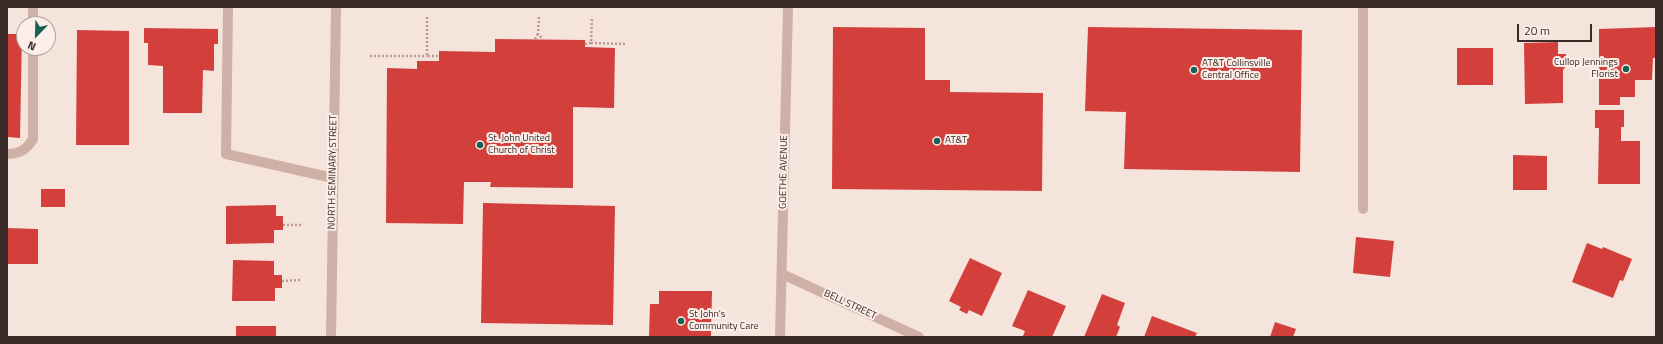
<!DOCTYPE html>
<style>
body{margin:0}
#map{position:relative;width:1663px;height:344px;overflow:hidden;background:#f5e4dc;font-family:"Titillium Web",sans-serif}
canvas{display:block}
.frame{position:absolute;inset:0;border:8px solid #3a2a28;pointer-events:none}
.north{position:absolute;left:16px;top:16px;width:40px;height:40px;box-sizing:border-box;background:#fcefe9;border:1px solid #aea09c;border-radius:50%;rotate:203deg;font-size:11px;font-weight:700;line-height:16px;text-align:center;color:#3a2a28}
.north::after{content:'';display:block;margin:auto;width:14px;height:18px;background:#186156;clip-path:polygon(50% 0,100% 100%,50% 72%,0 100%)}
.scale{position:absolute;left:1517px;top:24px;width:75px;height:18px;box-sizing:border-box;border:2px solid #3a2a28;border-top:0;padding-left:5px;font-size:12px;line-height:14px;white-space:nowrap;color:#3a2a28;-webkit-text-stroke:3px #fcefe9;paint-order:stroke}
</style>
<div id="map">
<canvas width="1663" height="344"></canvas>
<div class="frame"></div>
<div class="north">N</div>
<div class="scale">20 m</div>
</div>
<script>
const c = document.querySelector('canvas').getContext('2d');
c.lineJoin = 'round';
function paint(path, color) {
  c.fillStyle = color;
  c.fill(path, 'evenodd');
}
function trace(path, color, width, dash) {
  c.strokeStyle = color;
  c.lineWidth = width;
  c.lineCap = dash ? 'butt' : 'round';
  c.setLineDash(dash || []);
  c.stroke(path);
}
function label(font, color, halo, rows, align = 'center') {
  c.font = font + ' "Titillium Web",sans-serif';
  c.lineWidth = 4;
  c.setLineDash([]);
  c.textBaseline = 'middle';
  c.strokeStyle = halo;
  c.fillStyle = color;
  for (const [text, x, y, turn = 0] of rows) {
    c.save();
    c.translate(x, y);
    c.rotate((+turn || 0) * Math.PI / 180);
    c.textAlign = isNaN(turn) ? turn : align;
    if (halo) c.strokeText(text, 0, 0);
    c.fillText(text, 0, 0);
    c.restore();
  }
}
paint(new Path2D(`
 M833,27L925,28V80H950V92L1043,93L1042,191L832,189Z
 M1088,27L1302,30L1300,172L1124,169L1126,112L1085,111Z
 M1656,27V58H1653L1652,80H1635V97H1620V105H1599V29Z
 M144,28L218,29V44H214V71L203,70L202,113H163V66L148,65V43H144Z
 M77,30L129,31V145H76Z
 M7,34H22L20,138L7,137Z
 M495,39L585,40V47L615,48L614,108L573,107V188L490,187L491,182H464L463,224L386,223L387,68L417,69V61H439V51L495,52Z
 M1558,42V54H1566V66L1563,70V103L1525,104L1524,43Z
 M1457,48H1493V85H1457Z
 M1595,110H1624V127H1621V141H1640V184H1598L1599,128H1595Z
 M1513,155L1547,156V190H1513Z
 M41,189H65V207H41Z
 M483,203L615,206L613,325L481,323Z
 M276,205V216H283V230H274V243L226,244V206Z
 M7,228L38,229V264H7Z
 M1356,237L1394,241L1390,277L1353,273Z
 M1587,243L1602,249L1603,247L1632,259L1623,281L1620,280L1613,298L1572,282Z
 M970,258L1002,273L982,316L969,310L967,314L959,310L961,307L949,301Z
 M233,260L274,261V275H282V288H275V301H232Z
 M1028,290L1066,306L1052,337H1025L1023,336L1025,331L1012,326Z
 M659,291H712L711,337H649L650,304H659Z
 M1102,294L1125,303L1117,325L1120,327L1116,337H1084Z
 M1152,316L1197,333L1195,337H1144Z
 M1275,322L1296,329L1293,337H1270Z
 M236,326H276V337H236Z`), '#d3403b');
trace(new Path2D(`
 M427,17V56H439
 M539,17L538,34L543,39
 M535,39L538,34
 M591,43L626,44
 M585,44L591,43L592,17
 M370,56H427
 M283,225H301
 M282,281L300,280`), '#bb9990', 2.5, [2, 2]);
trace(new Path2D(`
 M33,7V24
 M228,7L226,154L333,178
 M1363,7V209
 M7,154C20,154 27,149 33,139V48
 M782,274L919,337
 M331,337L336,7
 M780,337L788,7`), '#cfb0a6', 10);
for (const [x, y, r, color] of [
 [1626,69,4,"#186156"],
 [1194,70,4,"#186156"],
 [937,141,4,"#186156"],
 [480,145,4,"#186156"],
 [681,321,4,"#186156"]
]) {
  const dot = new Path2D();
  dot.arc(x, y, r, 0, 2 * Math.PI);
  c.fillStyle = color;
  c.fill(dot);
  trace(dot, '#fcefe9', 1.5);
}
label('10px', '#3a2a28', '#fcefe9', [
 ["Cullop Jennings",1618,63,"right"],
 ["Florist",1618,75,"right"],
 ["AT&T Collinsville",1202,64],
 ["Central Office",1202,76],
 ["St. John United",488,139],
 ["Church of Christ",488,151],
 ["AT&T",945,141],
 ["St John's",689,315],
 ["Community Care",689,327]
], 'left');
label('10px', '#3a2a28', '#fcefe9', [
 ["NORTH SEMINARY STREET",333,172,-89],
 ["GOETHE AVENUE",784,172,-89],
 ["BELL STREET",850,305,25]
]);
</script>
